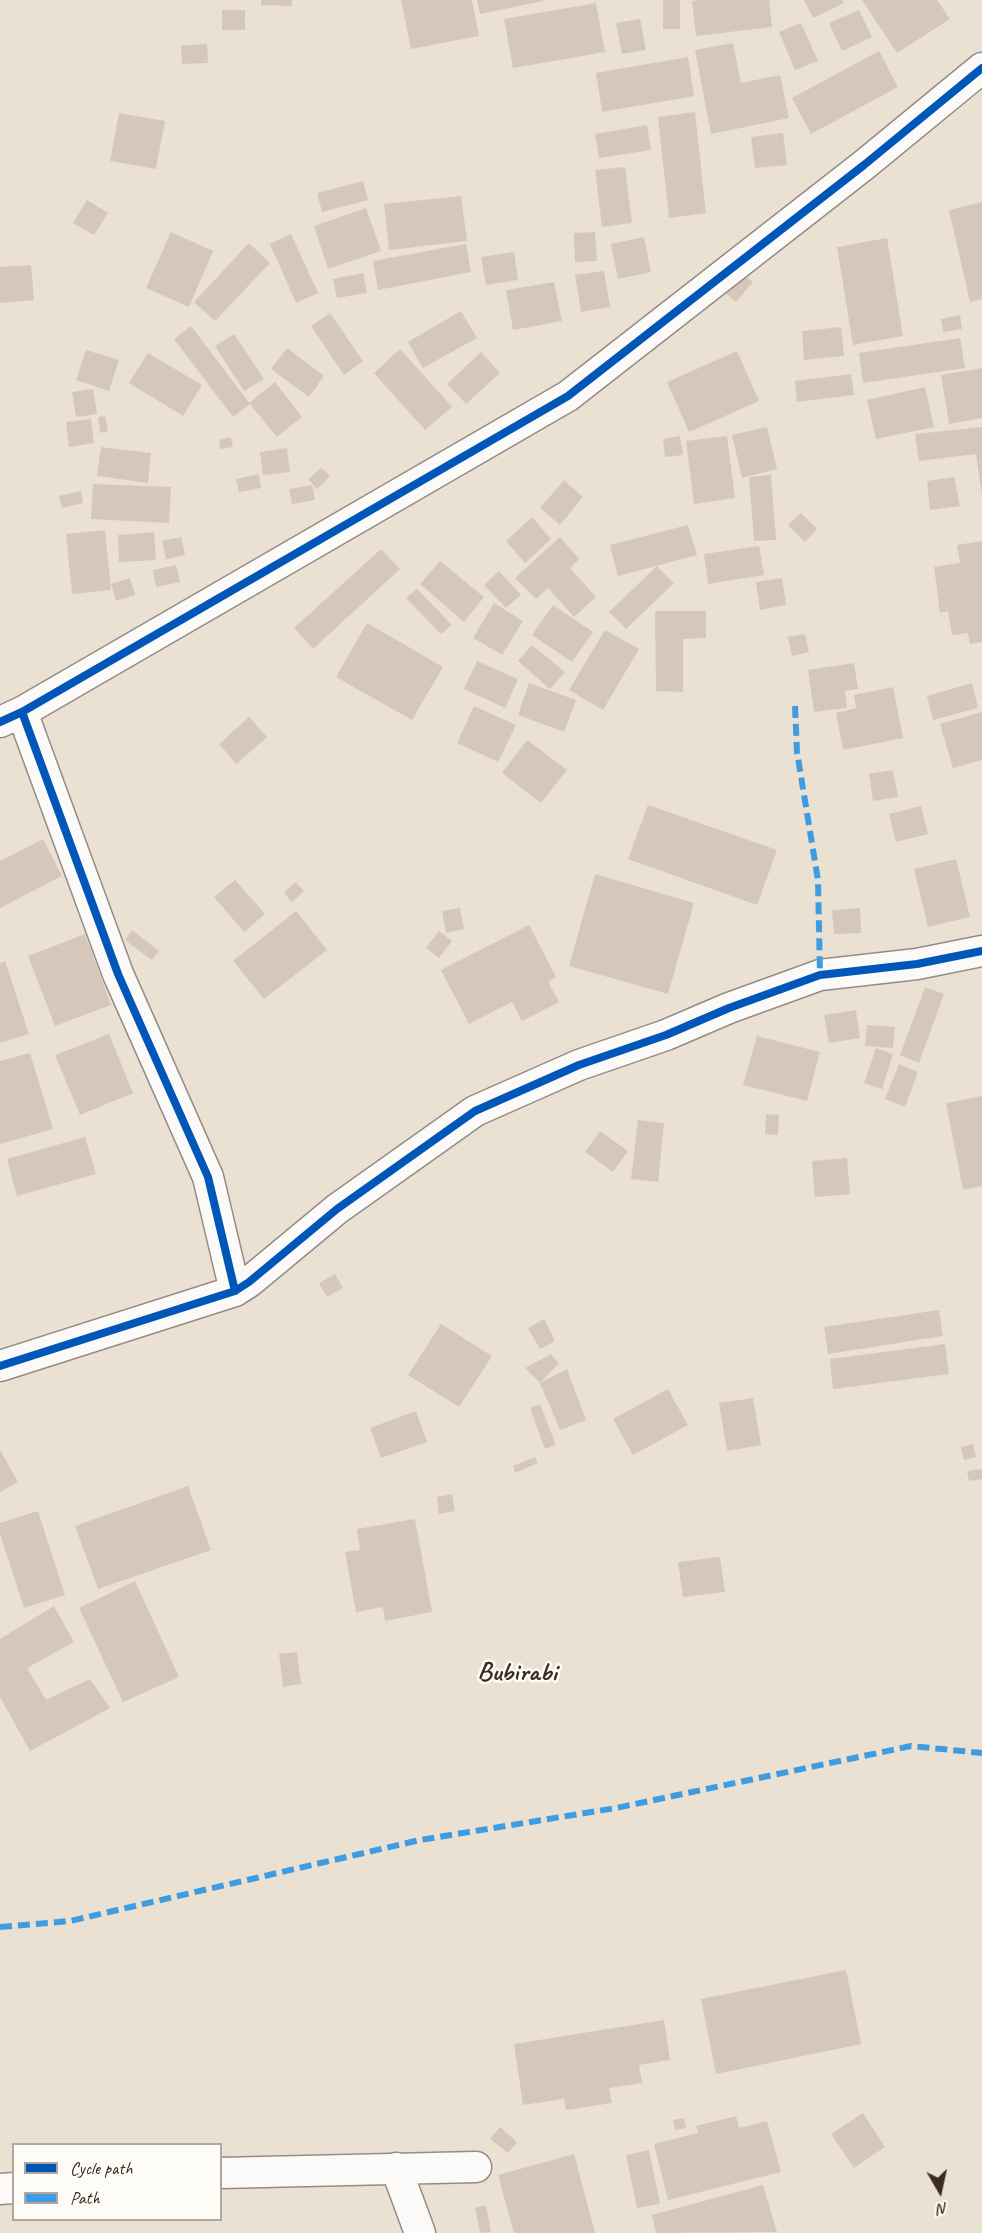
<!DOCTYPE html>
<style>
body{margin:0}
#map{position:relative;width:982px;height:2233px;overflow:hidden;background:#eae1d3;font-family:Caveat,sans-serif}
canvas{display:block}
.legend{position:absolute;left:12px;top:2143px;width:210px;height:78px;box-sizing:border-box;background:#fdfcf7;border:2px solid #afa8a0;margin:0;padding:8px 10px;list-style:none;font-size:18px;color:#3b2a1e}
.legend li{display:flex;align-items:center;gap:12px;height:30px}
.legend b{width:30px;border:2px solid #afa8a0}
.north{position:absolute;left:910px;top:2161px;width:60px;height:60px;-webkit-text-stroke:4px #fdfcf7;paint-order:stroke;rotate:171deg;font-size:16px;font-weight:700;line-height:24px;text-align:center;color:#3b2a1e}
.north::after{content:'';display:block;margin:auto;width:21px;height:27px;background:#3b2a1e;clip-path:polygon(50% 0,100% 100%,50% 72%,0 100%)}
</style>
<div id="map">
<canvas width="982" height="2233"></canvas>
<ul class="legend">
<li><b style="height:8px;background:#0057b8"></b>Cycle path</li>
<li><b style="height:8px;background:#3f9ce0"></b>Path</li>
</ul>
<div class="north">N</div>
</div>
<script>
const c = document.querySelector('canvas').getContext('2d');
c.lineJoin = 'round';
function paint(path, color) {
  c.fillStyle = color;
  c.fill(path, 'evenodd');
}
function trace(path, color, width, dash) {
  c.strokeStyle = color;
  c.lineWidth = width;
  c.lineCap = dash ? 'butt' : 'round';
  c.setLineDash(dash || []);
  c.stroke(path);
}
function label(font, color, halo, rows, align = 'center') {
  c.font = font + ' Caveat,sans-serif';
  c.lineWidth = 5;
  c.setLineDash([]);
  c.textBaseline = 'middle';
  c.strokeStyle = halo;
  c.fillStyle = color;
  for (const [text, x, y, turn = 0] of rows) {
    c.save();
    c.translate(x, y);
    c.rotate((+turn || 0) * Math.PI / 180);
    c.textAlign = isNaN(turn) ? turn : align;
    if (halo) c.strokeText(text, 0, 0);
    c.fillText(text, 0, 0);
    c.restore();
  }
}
paint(new Path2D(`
 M261,0H292V6L261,5Z
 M401,0H472L479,36L411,49Z
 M477,0H543V1L480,14Z
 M663,0H680V29H663Z
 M701,0H769L772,27L696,36L692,1Z
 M804,0H842L844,3L813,18Z
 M862,0H937L950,19L897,53Z
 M596,3L605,52L513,68L504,19Z
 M222,10H245V30H222Z
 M859,10L872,37L842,51L829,23Z
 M640,19L646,50L622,54L616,23Z
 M801,23L818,61L795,70L779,32Z
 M733,43L741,83L780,75L789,118L711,134L695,50Z
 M207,44L208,63L182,64L181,46Z
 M879,51L898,87L811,134L792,98Z
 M688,57L694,96L602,112L596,73Z
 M695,112L706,213L669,218L658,117Z
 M119,113L165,121L156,169L110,161Z
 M647,125L651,150L599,158L595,134Z
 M783,133L787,165L755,168L751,137Z
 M625,167L632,223L602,227L595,170Z
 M363,181L368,200L322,212L317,193Z
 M461,196L467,241L389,250L384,204Z
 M87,200L108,213L94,235L73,223Z
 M982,202V299L970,302L949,210Z
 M366,208L381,251L328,269L314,226Z
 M171,232L213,251L189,307L146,288Z
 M595,232L597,261L575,262L574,233Z
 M291,234L318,293L296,303L270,244Z
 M644,237L651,272L618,279L611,244Z
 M887,238L903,336L853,345L837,247Z
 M249,243L270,263L215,321L194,302Z
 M466,244L471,272L378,290L373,261Z
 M514,252L518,280L486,285L481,257Z
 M31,265L34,300L0,303V267Z
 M604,271L610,307L581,312L575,275Z
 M740,272L753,282L736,302L723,291Z
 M363,273L367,293L337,298L333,279Z
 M554,282L562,321L513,330L506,290Z
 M461,311L477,338L423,368L408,342Z
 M330,313L363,361L344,375L311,326Z
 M960,315L962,329L943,332L941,319Z
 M191,326L250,404L233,417L174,339Z
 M841,327L844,356L804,360L802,331Z
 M234,334L264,379L244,391L215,346Z
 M960,338L965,368L863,383L859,353Z
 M287,348L324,376L309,397L271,369Z
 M400,349L452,407L425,430L374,373Z
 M86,350L119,360L109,391L76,380Z
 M737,351L759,401L689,432L667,382Z
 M481,352L500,373L466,404L447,384Z
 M148,353L202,385L183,416L129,383Z
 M982,368V418L949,424L941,375Z
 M851,374L854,395L797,402L795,381Z
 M275,382L302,417L277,437L249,403Z
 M925,387L934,427L876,439L867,400Z
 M93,389L97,414L76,417L72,392Z
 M105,416L108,431L100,433L98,417Z
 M91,419L94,443L69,447L66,422Z
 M767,427L777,469L742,478L732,435Z
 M982,427V496L976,454L919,461L915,434Z
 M680,436L683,455L665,457L663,439Z
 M727,436L735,498L694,504L686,441Z
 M231,437L233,447L220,449L219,440Z
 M101,447L151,453L148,483L97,476Z
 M287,448L290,472L263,475L260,452Z
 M321,468L330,476L317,489L308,479Z
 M259,474L261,488L239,492L236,479Z
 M771,475L776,540L754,541L749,477Z
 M954,477L960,506L930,510L927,481Z
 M564,480L583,497L560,525L540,508Z
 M93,484L171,487L169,523L91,519Z
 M312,485L315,500L292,504L289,489Z
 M81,491L83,503L62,508L59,496Z
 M801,513L817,529L805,542L788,525Z
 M532,517L551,539L525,563L506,541Z
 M688,525L697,555L618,576L610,545Z
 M105,530L111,590L72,594L66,534Z
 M154,532L156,560L119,562L118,535Z
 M181,537L185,555L166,559L162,541Z
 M560,537L579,559L570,568L596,597L574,617L548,588L536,599L515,578Z
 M982,541V642L970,644L968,633L952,635L948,611L940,613L934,567L960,563L957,545Z
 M759,546L764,575L708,584L704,554Z
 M381,549L400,569L313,649L294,628Z
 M440,561L484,597L464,622L420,584Z
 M176,565L180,582L156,587L153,570Z
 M657,566L674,583L626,629L609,612Z
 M499,571L521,595L506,608L484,585Z
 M130,578L135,595L116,601L111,584Z
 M782,578L786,605L760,610L756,582Z
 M417,589L452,625L441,634L406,598Z
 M494,603L523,621L502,655L473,638Z
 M553,605L593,632L572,662L532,635Z
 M655,611H706V638L683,639V692L656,691Z
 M367,623L443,667L412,720L336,677Z
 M605,630L639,649L603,710L569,690Z
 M805,634L809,652L792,656L788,637Z
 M532,645L565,672L550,689L518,661Z
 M477,661L518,679L505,708L464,689Z
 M854,663L858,689L845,691L847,708L814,712L808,670Z
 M529,683L576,700L564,732L518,715Z
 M972,683L978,708L933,720L927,696Z
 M893,687L903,738L843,750L836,713L856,708L854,695Z
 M474,706L516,725L498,762L457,743Z
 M982,712V760L953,768L940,724Z
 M249,717L267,737L236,764L219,744Z
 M527,740L567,770L541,803L502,773Z
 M893,770L898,797L873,801L869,774Z
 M648,805L777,850L757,905L628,859Z
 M921,806L928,834L896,842L889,814Z
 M43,839L62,876L0,908V861Z
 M956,859L970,917L928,927L914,869Z
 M595,874L694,903L668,994L569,966Z
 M235,880L265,914L244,932L214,897Z
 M295,882L304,891L292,902L284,893Z
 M460,908L464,929L446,933L442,911Z
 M860,908L861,933L834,934L832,910Z
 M296,911L327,950L264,999L233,961Z
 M529,925L556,977L548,982L559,1002L522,1021L512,1002L469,1024L441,970Z
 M132,930L159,951L152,960L125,940Z
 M439,931L452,941L439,958L426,948Z
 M85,934L111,1005L55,1026L28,956Z
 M5,961L29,1034L0,1043V963Z
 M925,987L944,994L919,1063L900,1055Z
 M856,1010L860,1038L829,1043L824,1015Z
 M867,1025L895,1027L893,1048L865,1046Z
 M109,1034L133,1093L80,1115L55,1055Z
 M757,1036L820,1052L807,1101L743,1085Z
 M876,1048L893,1054L882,1089L864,1083Z
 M30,1053L53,1129L0,1144V1061Z
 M899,1064L918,1072L905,1107L885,1099Z
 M982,1096V1186L963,1190L946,1103Z
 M766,1114L779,1115L778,1135L765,1134Z
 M638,1120L664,1123L658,1182L631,1179Z
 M600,1131L628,1151L613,1172L585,1152Z
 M85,1137L96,1174L17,1196L7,1159Z
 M847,1158L850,1194L815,1197L812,1161Z
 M335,1274L343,1288L327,1297L319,1283Z
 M939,1310L943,1336L828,1354L824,1327Z
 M544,1319L555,1341L540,1349L528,1328Z
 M441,1324L492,1356L459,1407L408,1375Z
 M945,1344L949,1374L833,1389L830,1359Z
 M551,1354L559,1363L540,1383L525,1368Z
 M567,1369L586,1420L560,1430L540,1383Z
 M668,1389L688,1425L633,1455L613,1419Z
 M753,1398L761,1445L727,1451L719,1403Z
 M540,1404L556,1445L545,1449L530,1408Z
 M416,1411L427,1442L381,1458L370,1428Z
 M973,1444L976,1457L964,1460L961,1447Z
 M0,1450L18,1482L0,1492Z
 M535,1457L538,1463L515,1473L513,1466Z
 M982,1469V1479L969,1481L967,1471Z
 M188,1486L211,1550L98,1589L75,1526Z
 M452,1494L455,1511L439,1514L437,1497Z
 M38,1511L65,1595L24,1608L0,1534V1523Z
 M415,1519L432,1612L385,1621L383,1607L356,1612L345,1552L360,1550L357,1529Z
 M720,1557L725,1592L683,1597L678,1562Z
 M135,1581L179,1677L123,1702L79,1608Z
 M54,1606L74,1642L27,1668L46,1700L90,1679L110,1708L30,1751L0,1697V1639Z
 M297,1652L301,1684L283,1687L279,1654Z
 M846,1970L861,2044L716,2074L701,1999Z
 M664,2020L670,2060L639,2065L642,2083L609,2088L612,2103L566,2110L564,2099L523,2105L514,2044Z
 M863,2113L885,2147L854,2168L831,2134Z
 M736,2116L739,2128L767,2121L781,2172L668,2200L654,2144L698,2133L696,2126Z
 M684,2118L686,2128L675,2130L673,2120Z
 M500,2127L517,2142L508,2153L490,2139Z
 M649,2150L660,2204L637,2208L626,2155Z
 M574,2154L595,2233H514L498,2175Z
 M763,2185L777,2232L656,2233L652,2215Z
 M486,2205L491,2232L480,2233L475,2208Z`), '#d5c8ba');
const street = new Path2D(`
 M0,722L22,712L568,396L864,165L982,68
 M235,1291L249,1282L337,1209L475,1111L579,1065L666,1035L729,1008L820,975L917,964L982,951
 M0,1366L235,1291L208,1177L118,974L22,712
 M396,2168L420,2233
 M220,2173L476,2167
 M0,2189L14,2188`);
trace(street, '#948c83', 33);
trace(street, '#fcfaf8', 30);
trace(new Path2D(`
 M795,706L797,752L818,880L820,975
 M0,1927L70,1921L420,1840L616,1808L911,1746L982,1753`), '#3f9ce0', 6, [12, 6]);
trace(new Path2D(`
 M0,722L22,712L568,396L864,165L982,68
 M235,1291L249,1282L337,1209L475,1111L579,1065L666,1035L729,1008L820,975L917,964L982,951
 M0,1366L235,1291L208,1177L118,974L22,712`), '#0057b8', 8);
label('bold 27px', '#3b2a1e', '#fdfcf7', [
 ["Bubirabi",517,1673]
]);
</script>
